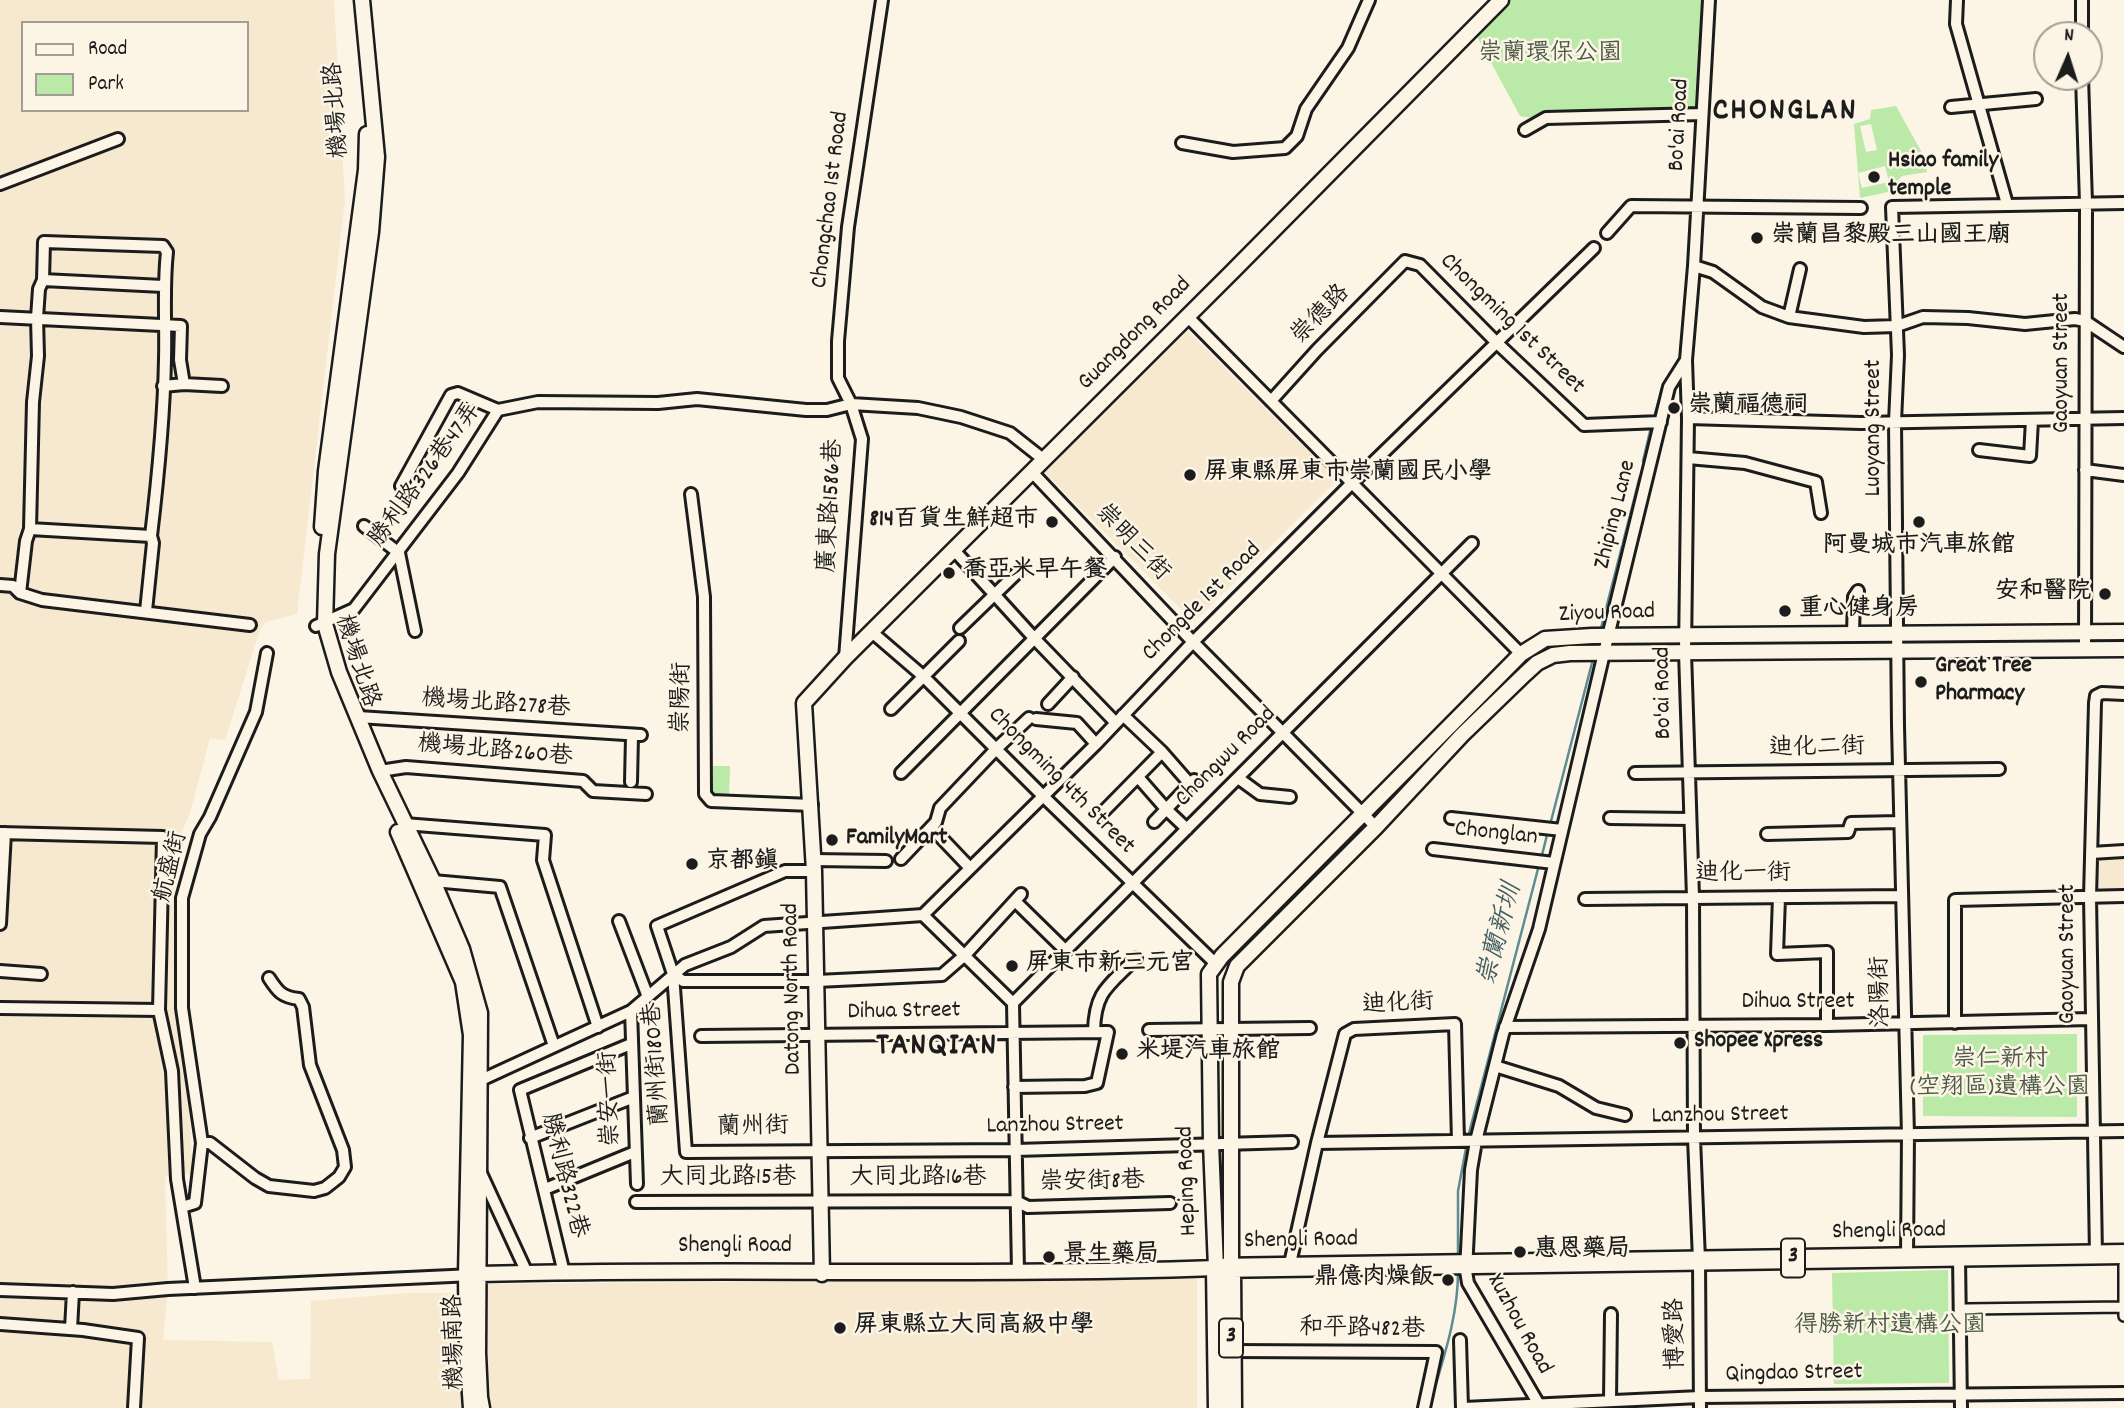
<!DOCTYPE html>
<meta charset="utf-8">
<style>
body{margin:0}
#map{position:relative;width:2124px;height:1408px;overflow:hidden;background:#fcf5e5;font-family:Dekko,sans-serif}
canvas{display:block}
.legend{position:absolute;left:21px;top:21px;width:228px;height:91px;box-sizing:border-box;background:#fcf5e5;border:2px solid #a29e95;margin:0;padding:9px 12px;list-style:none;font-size:21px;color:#1c1c1c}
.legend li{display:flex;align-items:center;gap:14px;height:35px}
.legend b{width:35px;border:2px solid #a29e95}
.north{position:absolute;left:2033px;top:21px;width:70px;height:70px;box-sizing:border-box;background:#fcf5e5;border:2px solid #a29e95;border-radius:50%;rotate:3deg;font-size:19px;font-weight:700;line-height:28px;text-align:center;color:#1c1c1c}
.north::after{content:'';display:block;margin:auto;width:24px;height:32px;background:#1c1c1c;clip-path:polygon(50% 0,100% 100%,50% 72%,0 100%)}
</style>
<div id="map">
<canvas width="2124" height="1408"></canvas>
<ul class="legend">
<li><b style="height:9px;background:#fcf5e5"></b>Road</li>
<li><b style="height:19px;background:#bae9a8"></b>Park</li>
</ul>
<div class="north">N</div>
</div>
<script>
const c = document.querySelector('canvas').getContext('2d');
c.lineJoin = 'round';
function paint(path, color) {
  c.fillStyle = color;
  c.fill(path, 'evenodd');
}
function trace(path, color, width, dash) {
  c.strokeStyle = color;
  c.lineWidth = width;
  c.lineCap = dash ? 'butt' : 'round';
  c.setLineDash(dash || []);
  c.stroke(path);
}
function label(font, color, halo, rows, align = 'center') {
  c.font = font + ' Dekko,"LXGW WenKai TC",sans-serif';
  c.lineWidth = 5;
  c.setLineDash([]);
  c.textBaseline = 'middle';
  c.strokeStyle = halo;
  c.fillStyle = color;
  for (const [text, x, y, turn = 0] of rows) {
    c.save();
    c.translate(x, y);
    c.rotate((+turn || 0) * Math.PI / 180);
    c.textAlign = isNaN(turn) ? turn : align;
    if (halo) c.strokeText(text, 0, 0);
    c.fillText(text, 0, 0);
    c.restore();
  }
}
paint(new Path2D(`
 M0,0H334L345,200L297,614L265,622L259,633L225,740L210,738L190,813L172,856L193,1173L165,1177L168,1289L163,1340L272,1342L279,1380L310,1379L311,1301L407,1293H459L464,1408H0ZM23,23H247V110H23Z
 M1185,328L1337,480L1194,622L1042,470Z
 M2124,858V891L2097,892L2096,860Z
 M1197,1278V1408H492L487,1386L483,1284Z`), '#f6e9cf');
paint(new Path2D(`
 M1508,0H1702L1701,111L1562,110L1532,118L1520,116L1476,35Z
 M1896,106L1926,160L1927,172L1902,176L1888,192L1860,198L1854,124L1870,119L1871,110ZM1871,124L1877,150L1866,152L1860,126ZM1885,166L1889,182L1862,188L1858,173Z
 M713,766H730L729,798H713Z
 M2077,1034V1117L1923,1116V1035Z
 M1948,1270L1949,1383L1834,1384L1832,1273Z`), '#bae9a8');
trace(new Path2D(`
 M1653,421L1662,388
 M1643,461L1651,427
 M1600,632L1640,476
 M1550,825L1593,659
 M1541,859L1548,831
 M1468,1137L1539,865
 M1458,1258V1191L1467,1143
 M1431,1401C1443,1359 1458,1317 1458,1272`), '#5d8c93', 2.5);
const pedestrian = new Path2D(`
 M2124,1265V1316
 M1966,1309L2124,1307`);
const minor = new Path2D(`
 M1957,0L1956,24L2007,204
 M2082,0V35
 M2082,77L2086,203L2085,649
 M1951,107L2036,99
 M1525,130L1546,118L1702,114
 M1182,143L1233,152L1285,148L1297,136L1306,109L1348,48L1369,0
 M0,184L118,139
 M1607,233L1631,206L1861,208
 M1694,266L1713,272L1762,307L1789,317L1864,327L1897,326L1923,317L1968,318L2025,324L2075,319L2085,321L2124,347
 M43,280L163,286
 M1187,316L1521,654
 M0,317L181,326L180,360L184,384
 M1789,317L1800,269
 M163,386L184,384L222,386
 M1271,401L1317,350L1405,261L1420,265L1496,342L1584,425L1661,422
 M1688,418L1861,423L2124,418
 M1979,450L2030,456L2032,420
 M1688,458L1745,463L1816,482L1821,513
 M2085,470L2124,475
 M1031,471L1193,642L1376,827
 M401,486L451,395L458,393L498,410
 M691,494L704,597L705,794L711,801L812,805
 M364,526L399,553L415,631
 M30,529L151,536
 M954,550L1034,638L1115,722
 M0,585L13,586L20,593L42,600L250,625
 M20,593L26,541L30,529L33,402L38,356L37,318L39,289L43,280L44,242L163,246L167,252C163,288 166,323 165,359C164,418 158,477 151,536L153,543L146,611
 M316,626L354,609L458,473L498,410L538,402L658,403L697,399L806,410H827L851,404L918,408L961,417L1010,433L1043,459
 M960,628L1021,569
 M873,633L923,676L1042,795L1216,964
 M1853,634L1854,597L1858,591
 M845,658L862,439L851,404L838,378V341L848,227L882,0
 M1048,704L1073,677
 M891,709L959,641
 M1123,715L1162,752L1190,784
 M358,717L641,735
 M1036,719L1077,723L1096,744
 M380,771L406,767L583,781L593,791L646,794
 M901,773L1115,557
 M1635,773L1999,769
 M1138,777L1166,809L1187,829
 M1238,778L1260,794L1290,797
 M631,782L632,736
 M1101,814L1162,752
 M1451,818L1562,830
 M1610,818L1690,819
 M1154,822L1194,780
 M404,824L545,835L543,860L598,1027
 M931,827L970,868
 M0,833L163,837L159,1010L172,1071L177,1179L195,1288
 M1767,834L1848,832L1851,823L1900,822
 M1433,849L1554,863
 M2091,853L2124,851
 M901,859L936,822L940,808L997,748L1029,718
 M813,860L886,861
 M814,871H785L657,926L673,974L686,1152L1016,1150L1292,1142
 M433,881L500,887L554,1046
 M1779,897L1777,954L1827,952V1025
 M1585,899L1902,896
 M1015,901L1066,951
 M923,915L1013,1003L1018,1271
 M619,921L648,997
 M0,924L5,833
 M0,971L41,974
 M673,974L683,981H817L942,975L965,955L1021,894
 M1013,1003L1472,543
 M0,1008L159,1010
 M631,1011L637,1184
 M1955,1023V900L2124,896
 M1505,1027L1827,1025L2091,1019
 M1149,1030L1310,1028
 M1094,1031C1095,990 1109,986 1136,958
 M701,1036L1108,1032L1097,1083L1085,1086L1014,1087
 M1495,1066L1559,1086L1596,1108L1625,1115
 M481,1080L631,1011L685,965L731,947L764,926L923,915L1096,744L1193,642L1352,483L1594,248
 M530,1138L634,1097
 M202,1143H210L255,1178L269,1186L314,1191L325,1188L339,1177L345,1167L343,1150L310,1065L303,1007L299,999C282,997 278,992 269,978
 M1317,1143L2124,1131
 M480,1171L527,1273
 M545,1189L635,1152
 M636,1202L1016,1201L1028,1207L1170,1203
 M182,1207L195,1203L202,1143L182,1008V898L200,834L210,817L256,712L267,653
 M2096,1255L2090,897L2095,703L2096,696L2102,693L2124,694
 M1959,1256L1961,1408
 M1907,1257L1908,1135L1898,726L1895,422L1898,355L1892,207L2124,203
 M1289,1268L1317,1143L1345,1034L1354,1029L1455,1024L1458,1141
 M564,1273L520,1090L631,1044
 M0,1290L113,1294L168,1289L473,1275
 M0,1324L83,1330L138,1338L134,1408
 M71,1329L73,1292
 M1460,1340L1462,1408
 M1231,1351L1436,1352L1424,1408
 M1610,1400L1611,1314
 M1464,1408L1700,1397L2124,1393
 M1541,1408L1468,1283L1466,1271L1471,1170L1476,1141L1503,1034L1539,929L1604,653L1669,387L1686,360
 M1700,1408L1699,1260L1694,1138L1693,897L1685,652L1688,418L1686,360L1694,266L1709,0`);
const tertiary = new Path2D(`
 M362,0L377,157L371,232L327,554L325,624L339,672L380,771L433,881L462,949L480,1013L478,1353L480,1397L482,1408
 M322,527L326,471L366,170L367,134
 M398,832L463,982L471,1035L466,1275L467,1351L471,1408
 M1231,1268V982L1237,966L1376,827L1462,735L1525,674L1537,663L1553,655L1570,653L2124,649
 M479,1274C724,1267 970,1277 1216,1268L1211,1143L1209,974L1222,956L1521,654L1545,639L1592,636L2124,632
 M822,1274L814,871L804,703L845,658L1233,271L1501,0`);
const primary = new Path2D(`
 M1231,1268L1232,1408
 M1218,1408L1216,1268L2124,1254`);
trace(pedestrian, '#1c1c1c', 14);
trace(minor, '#1c1c1c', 16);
trace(tertiary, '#1c1c1c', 19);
trace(primary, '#1c1c1c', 23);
trace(pedestrian, '#fcf5e5', 9);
trace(minor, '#fcf5e5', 10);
trace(tertiary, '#fcf5e5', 14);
trace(primary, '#fcf5e5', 18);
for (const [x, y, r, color] of [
 [1874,177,7,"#1c1c1c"],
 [1757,238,7,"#1c1c1c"],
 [1674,408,7,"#1c1c1c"],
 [1190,475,7,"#1c1c1c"],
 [1052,522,7,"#1c1c1c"],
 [1919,522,7,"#1c1c1c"],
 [949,573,7,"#1c1c1c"],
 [2105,594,7,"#1c1c1c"],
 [1785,611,7,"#1c1c1c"],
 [1921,682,7,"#1c1c1c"],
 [832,840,7,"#1c1c1c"],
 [692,864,7,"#1c1c1c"],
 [1012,966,7,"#1c1c1c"],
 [1680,1043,7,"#1c1c1c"],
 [1122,1054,7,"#1c1c1c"],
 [1520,1252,7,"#1c1c1c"],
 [1049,1257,7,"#1c1c1c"],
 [1448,1280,7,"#1c1c1c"],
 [840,1328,7,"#1c1c1c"]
]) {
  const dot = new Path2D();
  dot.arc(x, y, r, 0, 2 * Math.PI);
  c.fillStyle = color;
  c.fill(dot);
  trace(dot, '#fcf5e5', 2.5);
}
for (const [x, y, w] of [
 [1793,1258,24],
 [1231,1338,24]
]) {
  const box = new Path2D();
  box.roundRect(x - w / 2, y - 19.5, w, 39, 5);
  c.fillStyle = '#fcf5e5';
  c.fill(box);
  trace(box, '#1c1c1c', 2);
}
label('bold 23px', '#1c1c1c', null, [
 ["3",1793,1258],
 ["3",1231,1338]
]);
label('24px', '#4b5a46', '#fcf5e5', [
 ["崇蘭環保公園",1550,56],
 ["崇仁新村",2000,1062],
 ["(空翔區)遺構公園",2000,1090],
 ["得勝新村遺構公園",1890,1328]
]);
label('24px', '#1c1c1c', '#fcf5e5', [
 ["機場北路",339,110,-94],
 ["Bo'ai Road",1681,125,-87],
 ["Chongchao 1st Road",832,200,-83],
 ["崇德路",1322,316,-46],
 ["Chongming 1st Street",1511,325,44],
 ["Guangdong Road",1136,335,-45],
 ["Gaoyuan Street",2064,363,-90],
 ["Luoyang Street",1876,428,-90],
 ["勝利路326巷47弄",427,476,-54],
 ["廣東路1586巷",833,506,-87],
 ["Zhiping Lane",1617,515,-76],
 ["崇明三街",1131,544,46],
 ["Chongde 1st Road",1203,603,-45],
 ["Ziyou Road",1607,615,-2],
 ["機場北路",355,662,72],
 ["Bo'ai Road",1665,693,-91],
 ["崇陽街",684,698,-89],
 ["機場北路278巷",496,706,4],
 ["迪化二街",1817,750,-1],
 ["機場北路260巷",495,753,5],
 ["Chongwu Road",1227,758,-45],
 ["Chongming 4th Street",1060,782,45],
 ["Chonglan",1496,835,6],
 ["航盛街",173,867,-76],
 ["迪化一街",1743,876],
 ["Gaoyuan Street",2070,954,-90],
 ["Datong North Road",794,989,-91],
 ["洛陽街",1883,992,-91],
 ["Dihua Street",1798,1004],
 ["迪化街",1398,1006,-3],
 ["Dihua Street",904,1013,-1],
 ["蘭州街180巷",659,1064,-94],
 ["崇安一街",612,1099,-92],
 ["Lanzhou Street",1720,1117,-1],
 ["Lanzhou Street",1055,1127,-1],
 ["蘭州街",753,1129,-1],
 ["勝利路322巷",562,1176,76],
 ["大同北路15巷",728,1180],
 ["大同北路16巷",918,1180],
 ["Heping Road",1189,1181,-92],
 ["崇安街8巷",1092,1184,-1],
 ["Shengli Road",1889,1233,-1],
 ["Shengli Road",1301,1242,-1],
 ["Shengli Road",735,1248],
 ["Xuzhou Road",1518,1325,61],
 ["和平路482巷",1362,1331,1],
 ["博愛路",1678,1334,-91],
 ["機場南路",457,1342,-91],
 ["Qingdao Street",1794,1375,-1]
]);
label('bold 24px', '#1c1c1c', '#fcf5e5', [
 ["Hsiao family",1888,163],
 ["temple",1888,191],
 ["崇蘭昌黎殿三山國王廟",1771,238],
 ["崇蘭福德祠",1688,408],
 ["屏東縣屏東市崇蘭國民小學",1204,475],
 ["814百貨生鮮超市",1038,522,"right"],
 ["阿曼城市汽車旅館",1919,548,"center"],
 ["喬亞米早午餐",963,573],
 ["安和醫院",2091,594,"right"],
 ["重心健身房",1799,611],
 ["Great Tree",1935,668],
 ["Pharmacy",1935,696],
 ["FamilyMart",846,840],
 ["京都鎮",706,864],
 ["屏東市新三元宮",1026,966],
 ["Shopee Xpress",1694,1043],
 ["米堤汽車旅館",1136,1054],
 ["惠恩藥局",1534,1252],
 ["景生藥局",1063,1257],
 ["鼎億肉燥飯",1434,1280,"right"],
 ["屏東縣立大同高級中學",854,1328]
], 'left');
label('italic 26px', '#425d62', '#fcf5e5', [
 ["崇蘭新圳",1502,935,-75]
]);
c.letterSpacing = '2px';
label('bold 32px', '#1c1c1c', '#fcf5e5', [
 ["CHONGLAN",1785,114],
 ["TANQIAN",937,1049]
]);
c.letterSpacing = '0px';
</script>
